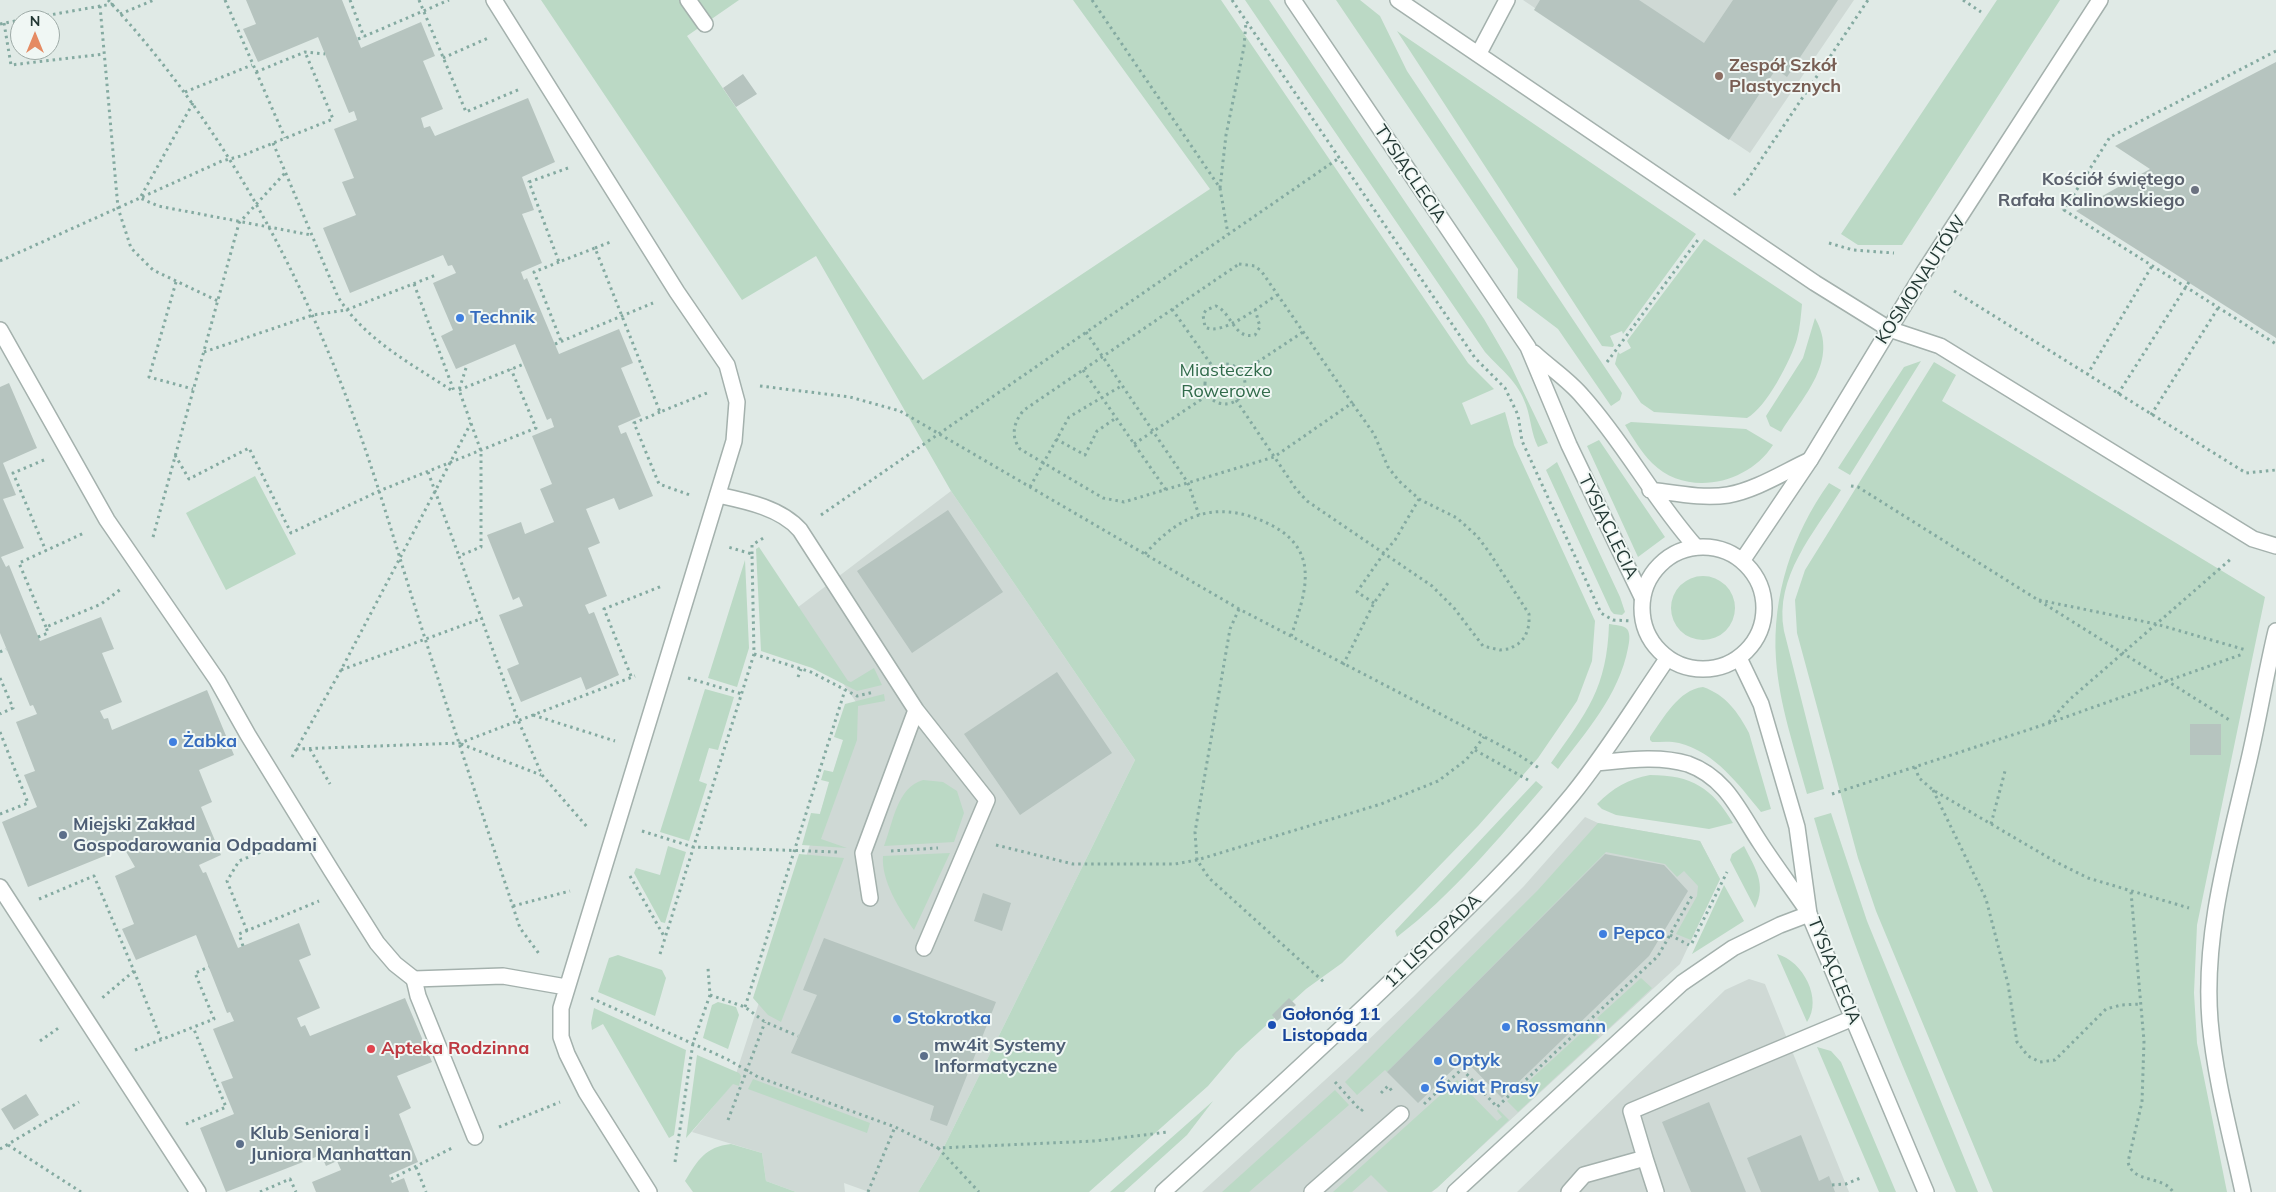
<!DOCTYPE html>
<meta charset="utf-8">
<style>
body{margin:0}
#map{position:relative;width:2276px;height:1192px;overflow:hidden;background:#e0eae6;font-family:Mulish,sans-serif}
canvas{display:block}
.north{position:absolute;left:10px;top:10px;width:50px;height:50px;box-sizing:border-box;background:#f0f7f4;border:1px solid #9eaba7;border-radius:50%;rotate:0deg;font-size:14px;font-weight:700;line-height:20px;text-align:center;color:#233834}
.north::after{content:'';display:block;margin:auto;width:18px;height:22px;background:#e58b63;clip-path:polygon(50% 0,100% 100%,50% 72%,0 100%)}
</style>
<div id="map">
<canvas width="2276" height="1192"></canvas>
<div class="north">N</div>
</div>
<script>
const c = document.querySelector('canvas').getContext('2d');
c.lineJoin = 'round';
function paint(path, color) {
  c.fillStyle = color;
  c.fill(path, 'evenodd');
}
function trace(path, color, width, dash) {
  c.strokeStyle = color;
  c.lineWidth = width;
  c.lineCap = dash ? 'butt' : 'round';
  c.setLineDash(dash || []);
  c.stroke(path);
}
function label(font, color, halo, rows, align = 'center') {
  c.font = font + ' Mulish,sans-serif';
  c.lineWidth = 4;
  c.setLineDash([]);
  c.textBaseline = 'middle';
  c.strokeStyle = halo;
  c.fillStyle = color;
  for (const [text, x, y, turn = 0] of rows) {
    c.save();
    c.translate(x, y);
    c.rotate((+turn || 0) * Math.PI / 180);
    c.textAlign = isNaN(turn) ? turn : align;
    if (halo) c.strokeText(text, 0, 0);
    c.fillText(text, 0, 0);
    c.restore();
  }
}
paint(new Path2D(`
 M1523,0H1854L1750,153Z
 M951,491L1135,760L938,1159L918,1192H869L844,1183L845,1192H796L766,1181L762,1153L692,1132L733,1083L856,702L793,611Z
 M1585,817L1598,823L1700,841L1720,879L1680,964L1432,1192H1202L1358,1050L1413,997L1524,886Z
 M1749,979L1765,984L1849,1192H1517L1725,990Z`), '#cfd9d5');
paint(new Path2D(`
 M541,0H739L687,36L923,380L1210,189L1073,0H1221L1468,363L1494,389L1462,403L1471,425L1505,412L1514,445L1595,621L1592,661L1577,701L1538,758L1478,826L1415,891L1342,963L1306,989L1236,1053L1208,1086L1089,1192H918L938,1159L1135,760L951,491L816,256L742,300Z
 M1245,0H1269L1484,319L1509,362L1548,443L1538,447C1531,433 1531,419 1526,405C1518,381 1501,370 1485,352Z
 M1336,0H1360L1380,16L1407,71L1622,393L1620,400L1611,406L1558,329L1517,298L1518,269Z
 M1997,0H2060L1902,245H1858L1841,234Z
 M1397,31L1696,234L1623,334L1622,331L1610,336L1614,345L1613,347L1602,346Z
 M1704,239L1802,304C1801,315 1800,328 1797,339C1791,360 1766,408 1747,418L1654,412L1641,403L1615,364L1618,352L1620,354L1631,348L1627,341Z
 M1815,318C1840,361 1803,396 1781,432L1770,426L1766,416L1803,358Z
 M1921,361L1850,475L1838,468L1904,367Z
 M1934,362L1956,375L1942,401L2265,597L2197,925L2194,993L2197,1043L2227,1192H1993L1876,911L1858,858L1797,633L1795,600L1805,570Z
 M1631,422L1746,429L1773,445C1748,484 1687,498 1652,463C1641,452 1633,438 1625,425Z
 M1599,440L1665,537L1638,557L1587,446Z
 M1557,462L1620,597L1625,612L1622,615L1614,614L1611,611L1546,470Z
 M255,476L296,554L226,590L186,513Z
 M1829,483L1841,490C1814,533 1774,577 1784,631L1824,789L1807,794C1795,750 1779,704 1776,659C1772,595 1792,535 1829,483Z
 M759,547L848,681L851,682L874,668L882,685L857,691L812,668L761,651L756,549Z
 M745,560L749,648L737,687L708,678Z
 M1671 608a32 32 0 1 1 64 0a32 32 0 1 1-64 0Z
 M1609,624C1614,625 1624,625 1627,629C1631,634 1629,643 1628,648C1619,695 1586,732 1558,769L1551,763C1587,712 1607,688 1609,624Z
 M1703,687C1726,695 1738,712 1749,733L1771,809L1761,812C1739,785 1715,752 1679,743C1671,741 1661,742 1652,742L1650,740V737C1664,718 1678,690 1703,687Z
 M705,689L734,697L718,750L709,748L699,781L707,784L689,841L660,832Z
 M884,694L885,701L858,706L857,740L821,839L847,848L802,845L811,813L820,814L829,782L821,780L824,770L833,772L843,740L834,737L845,704Z
 M1650,775C1692,775 1712,788 1733,823L1709,829L1616,815L1602,809L1597,804C1613,788 1628,779 1650,775Z
 M923,780L943,782L957,791L964,813L954,842L884,846C893,823 897,787 923,780Z
 M1536,781L1543,787C1499,838 1451,896 1397,937L1395,931Z
 M1831,813L1867,921L1978,1192H1956C1904,1069 1850,947 1814,818Z
 M1598,823L1700,841L1720,879L1691,940L1676,934L1697,896L1698,886L1684,871L1677,877L1665,864L1606,852L1387,1072L1385,1070L1357,1095L1345,1082L1538,890Z
 M668,846L686,852L665,923L661,922L634,873L636,868L660,875Z
 M1744,846C1755,868 1767,884 1755,908L1730,860L1732,854Z
 M950,853L914,930C900,910 881,881 883,856Z
 M799,854L844,858L781,1022L768,1015L753,998Z
 M1724,885L1744,921L1692,954Z
 M1777,954C1803,961 1823,999 1807,1022Z
 M618,955L662,970L666,978L655,1016L598,992L609,958Z
 M1641,978L1652,988L1608,1029L1597,1018Z
 M718,1002L736,1007L739,1015L728,1049L703,1038L712,1005Z
 M594,1008L686,1050L674,1135L669,1138L603,1024L592,1030L591,1023Z
 M1589,1026L1599,1037L1518,1112L1507,1101Z
 M1817,1047L1831,1051L1841,1062L1896,1192H1879Z
 M697,1055L739,1073L741,1076L739,1086L733,1084L686,1138Z
 M753,1079L870,1123L867,1133L748,1089Z
 M1457,1080L1497,1121L1502,1117L1497,1111L1498,1109L1509,1120L1437,1188L1431,1192H1388L1371,1175L1352,1192H1333Z
 M1335,1090L1349,1105L1249,1192H1222Z
 M1213,1101L1187,1135L1124,1192H1110Z
 M731,1144L762,1153L766,1181L796,1192H693L685,1181C698,1160 705,1147 731,1144Z`), '#bbd9c5');
paint(new Path2D(`
 M246,0H342L361,48L421,22L435,56L423,61L443,109L421,118L424,128L430,126L435,136L528,98L555,162L522,177L534,210L522,214L542,263L521,272L524,280L527,278L559,354L619,329L633,363L621,368L641,416L618,426L621,434L626,432L653,496L619,510L614,498L586,509L600,543L588,548L607,596L585,605L589,614L594,612L619,675L586,690L581,677L521,702L507,669L519,664L499,615L523,606L519,597L513,600L487,535L521,522L525,534L554,522L540,489L552,484L532,436L554,427L551,418L547,420L515,344L456,369L441,336L453,330L433,283L456,273L452,265L448,266L443,255L350,293L323,228L356,215L342,182L354,178L334,129L357,120L354,111L349,113L318,37L258,62L243,29L256,24Z
 M1540,0H1639L1704,43L1733,0H1838L1787,77L1776,69L1729,140L1534,10Z
 M2276,62V338L2076,211L2150,169L2115,146Z
 M743,74L757,94L736,107L723,88Z
 M9,383L37,448L3,463L16,495L3,499L24,548L1,557L6,567L9,565L40,641L101,617L114,649L102,653L122,702L100,711L104,719L108,718L112,730L207,690L234,755L199,770L212,802L201,807L221,855L199,865L203,873L206,872L238,948L299,923L311,955L299,960L320,1008L297,1018L301,1027L305,1025L310,1036L405,998L432,1062L397,1076L411,1108L399,1114L418,1162L389,1175L392,1183L404,1178L409,1192H316L312,1182L341,1170L337,1161L326,1166L321,1155L226,1192L200,1128L234,1114L221,1082L233,1078L213,1029L234,1021L230,1012L227,1013L196,935L136,960L122,929L134,924L115,876L135,867L124,848L28,887L2,822L37,807L24,775L35,771L16,722L37,714L33,705L30,706L0,633V387Z
 M948,510L1003,592L912,653L857,571Z
 M1057,672L1112,753L1020,815L964,734Z
 M2190,724H2221V755H2190Z
 M1605,854L1664,865L1688,891L1649,956L1502,1098L1464,1059L1418,1103L1387,1072Z
 M983,893L1011,903L1002,931L974,921Z
 M824,938L996,1002L947,1126L930,1120L934,1106L791,1053L817,995L803,990Z
 M1289,998L1296,1005L1277,1021L1272,1015Z
 M26,1094L39,1115L14,1130L1,1109Z
 M1709,1102L1746,1192H1691L1662,1122Z
 M1801,1135L1819,1181L1829,1176L1835,1192H1761L1747,1158Z`), '#b6c4bf');
const service = new Path2D(`
 M688,0L705,24
 M1398,0L1815,283L1889,329
 M1479,53L1507,0
 M718,495C746,501 781,508 800,530L916,710L863,853L870,898
 M916,710L987,800L924,948
 M414,979L418,996L475,1137
 M1645,1158L1631,1111L1853,1018
 M1312,1192L1401,1114
 M1455,1192L1682,983L1733,948L1780,925L1809,914
 M1569,1192L1584,1175L1645,1158L1656,1192`);
const minor = new Path2D(`
 M494,0L677,292L727,365L737,402L734,441L561,1008V1037L567,1054L586,1092L649,1192
 M1293,0L1528,347L1569,445L1642,597
 M1889,329L1940,346L2253,539L2276,546
 M0,330L107,520L217,680L248,735L331,870L377,943L395,964L414,979L503,976L566,987
 M1534,353C1550,368 1569,380 1583,397C1625,444 1654,500 1696,547
 M1650,490C1675,493 1703,499 1728,495C1756,490 1784,472 1810,460
 M0,887L198,1192
 M2243,1192C2231,1136 2215,1079 2210,1021C2203,936 2228,850 2247,768C2258,723 2265,677 2276,631`);
const tertiary = new Path2D(`
 M1642 608a61 61 0 1 1 122 0a61 61 0 1 1-122 0Z
 M1742,561L1810,460L1924,272L2100,0
 M1739,658L1761,704L1797,827L1809,914L1926,1192
 M1597,763C1626,760 1659,755 1688,764C1727,778 1740,813 1761,844C1776,867 1792,888 1807,910
 M1163,1192C1245,1118 1327,1043 1407,966C1464,912 1522,856 1572,795C1607,752 1636,704 1667,659`);
trace(service, '#a4b1ad', 18);
trace(minor, '#a4b1ad', 18);
trace(tertiary, '#a4b1ad', 18);
trace(new Path2D(`
 M108,0C216,116 293,256 349,404C377,478 398,554 422,629C454,729 487,828 520,928L540,955
 M225,0L285,138
 M350,0L364,37
 M419,0L466,112L520,89
 M1092,0L1220,188L1228,234
 M1232,0L1475,358L1505,388L1518,415L1522,441L1601,613L1613,620L1632,621
 M1963,0L1981,12
 M100,6L118,208L131,248L153,270L218,301
 M120,14L154,0
 M21,20L112,4L113,0
 M4,23L11,65L104,54
 M0,24L20,20
 M358,39L449,0
 M2276,51L2110,137L2064,210L2276,344
 M443,58L488,38
 M256,72L305,52L325,54
 M185,92L252,65
 M193,103L140,198L158,206L311,235
 M273,143L338,297C365,340 412,364 454,392
 M568,168L529,182L559,262L595,248L660,412L707,393
 M1220,188L1226,135L1244,47L1246,22
 M1734,195L1746,182L1868,0
 M1829,243L1853,250L1894,253
 M595,248L613,241
 M0,261L222,161L241,156L333,119L305,52
 M559,262L534,272L561,341
 M1239,264L1255,266L1262,272L1352,403L1274,457L1124,502L1103,498L1020,449C1010,436 1014,421 1024,410Z
 M176,282L149,377L193,389
 M414,284L454,391
 M1954,291L2246,473L2276,470
 M1172,309L1213,367
 M1255,309L1260,327L1255,335C1234,340 1232,313 1216,306L1206,310L1203,315L1205,327C1222,337 1261,305 1277,295
 M1086,332L1188,483L1199,515
 M555,344L653,303
 M204,352L313,315L346,310L436,275
 M1607,362L1700,237
 M1205 384a20 20 0 1 1 40 0a20 20 0 1 1-40 0Z
 M466,368L459,390L481,451V547L459,556L518,720L542,775L588,828
 M1083,370L1166,490
 M1241,373L1303,332
 M2087,375L2152,266
 M760,386L850,397L900,411L1239,609L1517,754L1539,768
 M459,390L524,364
 M2118,394L2189,282
 M1236,400L1296,489L1307,501L1432,586L1454,608L1483,646L1500,650L1509,649L1518,644L1525,637L1529,625V614L1489,552L1477,536L1457,518L1419,499L1399,481L1388,467L1374,434L1352,403
 M660,412L634,423L659,484L690,495
 M2151,415L2218,308
 M1056,439L1085,455L1097,431L1116,418
 M1134,444L1208,395
 M175,455L189,479L249,448L291,533L379,491L536,428L511,369
 M44,460L13,473L46,551
 M428,472L459,556
 M1851,486L1858,487L2231,721
 M1030,487L1069,417L1123,385
 M821,515L1339,158
 M153,537L239,223L285,173
 M752,554V545L765,537
 M1145,554C1183,511 1221,499 1273,526C1288,534 1300,546 1304,563C1309,588 1298,613 1291,637
 M2039,600L2156,624L2246,650
 M1374,603L1357,592L1384,553L1395,540L1419,499
 M1239,609L1230,629L1195,832L1197,860L1209,878L1325,983
 M46,627L19,563L84,533
 M38,637L48,633L46,627L101,604L121,589
 M0,652L6,649
 M754,654L811,672L857,696L874,692
 M1343,665L1374,603L1388,583
 M341,670L483,618
 M631,676L604,609L662,586
 M798,677L801,669
 M0,678L13,708L0,714
 M688,678L742,694
 M533,715L615,741
 M2049,722L2069,700L2232,558
 M0,732L28,803L0,814
 M461,744L541,775
 M296,749L460,743L635,676
 M310,749L330,784
 M1475,750L1528,780
 M292,757L341,670L471,423
 M1915,767L1919,778L1933,790L2056,862L2088,878L2189,908
 M1933,790L1986,899L2008,984L2017,1042L2028,1056L2040,1062L2055,1060L2106,1009L2121,1005L2141,1004
 M1832,794L2049,723L2243,654
 M1991,824L2005,771
 M642,831L693,847L838,852
 M996,845L1073,864H1175L1197,860L1381,804L1438,781L1466,760L1484,737
 M891,851L938,848
 M630,876L665,938
 M2131,892L2144,1041L2142,1102L2128,1162C2133,1184 2163,1175 2173,1192
 M39,899L94,876L134,971L102,998
 M513,906L570,891
 M247,931L227,881L239,861L283,843
 M1670,935L1689,945
 M1692,943L1727,872
 M243,946L239,934L319,901
 M660,954L754,654L752,554L728,547
 M134,971L161,1039
 M710,995L745,1007L765,1022L798,1036
 M591,998L727,1059L758,1077L895,1127L938,1148L1095,1141L1168,1132
 M745,1007L845,690
 M40,1041L60,1027
 M135,1050L214,1019L195,973L209,967
 M1335,1082L1361,1111L1363,1109
 M1381,1093L1388,1086L1392,1091
 M1424,1104L1462,1069L1497,1107L1658,956L1693,894
 M728,1120L765,1022
 M186,1124L226,1107L193,1027
 M499,1127L560,1102
 M8,1145L81,1192
 M938,1148L979,1192
 M0,1149L79,1102
 M675,1162L693,1043L710,995L708,968
 M416,1167L426,1192
 M391,1179L452,1148
 M1832,1185L1846,1184L1863,1177
 M260,1192L290,1179L296,1192
 M868,1192L895,1127`), '#84aaa1', 3, [2.5, 4]);
trace(service, '#fff', 15);
trace(minor, '#fff', 15);
trace(tertiary, '#fff', 15);
for (const [x, y, r, color] of [
 [1719,76,5,"#8d6e63"],
 [2195,190,5,"#6b7280"],
 [460,318,5,"#3f7fe0"],
 [173,742,5,"#3f7fe0"],
 [63,835,5,"#5c6f8a"],
 [1603,934,5,"#3f7fe0"],
 [897,1019,5,"#3f7fe0"],
 [1272,1025,5,"#1a4fb4"],
 [1506,1027,5,"#3f7fe0"],
 [371,1049,5,"#e0444e"],
 [924,1056,5,"#5c6f8a"],
 [1438,1061,5,"#3f7fe0"],
 [1425,1088,5,"#3f7fe0"],
 [240,1144,5,"#5c6f8a"]
]) {
  const dot = new Path2D();
  dot.arc(x, y, r, 0, 2 * Math.PI);
  c.fillStyle = color;
  c.fill(dot);
  trace(dot, '#f0f7f4', 2);
}
label('bold 18px', '#785e54', '#f0f7f4', [
 ["Zespół Szkół",1729,66],
 ["Plastycznych",1729,87]
], 'left');
label('18px', '#233834', '#f0f7f4', [
 ["TYSIĄCLECIA",1410,174,56],
 ["KOSMONAUTÓW",1921,280,-57],
 ["TYSIĄCLECIA",1608,527,64],
 ["11 LISTOPADA",1433,941,-44],
 ["TYSIĄCLECIA",1834,971,68]
]);
label('bold 18px', '#5b616d', '#f0f7f4', [
 ["Kościół świętego",2185,180],
 ["Rafała Kalinowskiego",2185,201]
], 'right');
label('bold 18px', '#366cbe', '#f0f7f4', [
 ["Technik",470,318],
 ["Żabka",183,742],
 ["Pepco",1613,934],
 ["Stokrotka",907,1019],
 ["Rossmann",1516,1027],
 ["Optyk",1448,1061],
 ["Świat Prasy",1435,1088]
], 'left');
label('18px', '#316b4b', '#f0f7f4', [
 ["Miasteczko",1226,371],
 ["Rowerowe",1226,392]
]);
label('bold 18px', '#4e5e75', '#f0f7f4', [
 ["Miejski Zakład",73,825],
 ["Gospodarowania Odpadami",73,846],
 ["mw4it Systemy",934,1046],
 ["Informatyczne",934,1067],
 ["Klub Seniora i",250,1134],
 ["Juniora Manhattan",250,1155]
], 'left');
label('bold 18px', '#164399', '#f0f7f4', [
 ["Gołonóg 11",1282,1015],
 ["Listopada",1282,1036]
], 'left');
label('bold 18px', '#be3a42', '#f0f7f4', [
 ["Apteka Rodzinna",381,1049]
], 'left');
</script>
